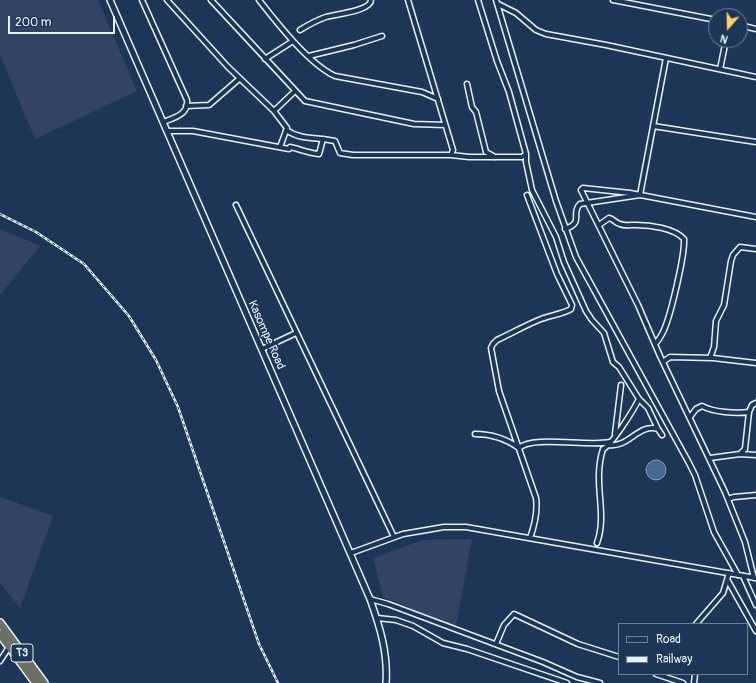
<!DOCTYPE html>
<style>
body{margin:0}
#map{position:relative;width:756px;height:683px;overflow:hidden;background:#1d3557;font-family:Pangolin,sans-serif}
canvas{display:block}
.legend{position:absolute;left:618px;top:623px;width:130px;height:52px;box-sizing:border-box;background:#1d3557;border:1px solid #6e8097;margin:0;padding:5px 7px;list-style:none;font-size:12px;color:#e8f1f8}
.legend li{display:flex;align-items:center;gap:8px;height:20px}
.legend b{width:20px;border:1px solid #6e8097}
.north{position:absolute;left:708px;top:8px;width:40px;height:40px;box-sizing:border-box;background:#1d3557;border:1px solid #6e8097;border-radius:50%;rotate:200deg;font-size:11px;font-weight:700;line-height:16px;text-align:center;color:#e8f1f8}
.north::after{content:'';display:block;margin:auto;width:14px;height:18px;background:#ffd166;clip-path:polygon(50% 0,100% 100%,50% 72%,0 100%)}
.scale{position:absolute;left:8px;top:16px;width:107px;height:18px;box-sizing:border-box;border:2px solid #e8f1f8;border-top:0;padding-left:5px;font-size:12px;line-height:14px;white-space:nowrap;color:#e8f1f8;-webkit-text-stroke:3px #1d3557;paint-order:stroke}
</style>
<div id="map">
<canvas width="756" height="683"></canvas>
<ul class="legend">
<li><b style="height:5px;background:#1d3557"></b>Road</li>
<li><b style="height:5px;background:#e8f1f8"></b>Railway</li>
</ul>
<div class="north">N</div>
<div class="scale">200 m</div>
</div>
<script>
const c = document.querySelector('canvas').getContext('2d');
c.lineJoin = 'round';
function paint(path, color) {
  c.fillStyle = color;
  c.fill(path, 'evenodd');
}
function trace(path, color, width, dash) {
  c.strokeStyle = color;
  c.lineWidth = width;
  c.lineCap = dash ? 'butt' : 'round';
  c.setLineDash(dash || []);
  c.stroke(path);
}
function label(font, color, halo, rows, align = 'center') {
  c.font = font + ' Pangolin,sans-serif';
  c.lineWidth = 3.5;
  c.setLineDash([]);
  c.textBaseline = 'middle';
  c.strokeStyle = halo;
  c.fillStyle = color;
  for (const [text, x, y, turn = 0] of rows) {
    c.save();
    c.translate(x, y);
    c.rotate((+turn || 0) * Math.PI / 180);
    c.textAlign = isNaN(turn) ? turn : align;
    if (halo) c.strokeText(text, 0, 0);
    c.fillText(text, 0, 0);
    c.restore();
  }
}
paint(new Path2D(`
 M0,0H98L137,91L35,139L0,55Z
 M0,229L40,246L0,295Z
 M0,497L53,516L20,608L0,583Z
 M472,539L456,627L383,597L373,558L423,540Z`), '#344364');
const water = new Path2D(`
 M646 470a10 10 0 1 1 20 0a10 10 0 1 1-20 0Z`);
paint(water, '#48688e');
trace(water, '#889fb8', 1);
const minor = new Path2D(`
 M142,0L187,100C189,114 174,118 163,122
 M167,0L228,67L274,111L295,91
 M211,0L305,101L414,124L445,125
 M259,0C277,23 309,64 335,76L422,92L438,99
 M496,0L556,201L576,257L689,463L695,475L714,532L738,575
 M613,0L716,20
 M498,4L516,13L536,30L546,34L606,45L756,77
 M740,25L756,29
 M300,30C308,25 317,20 326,17C336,14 371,11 371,0
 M309,56L354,45L382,36
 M265,59L293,41
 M720,69L726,40
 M467,84L472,107L476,112L486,152L495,157
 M186,106L209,105L239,79
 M274,111L287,128L280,147
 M653,126L756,142
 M286,130C298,138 309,138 323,139
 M167,131H193L289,149L290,147C300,149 308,153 319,154L323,139L335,141L340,153L353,155H451L453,150L408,0
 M526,154V162L532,190L556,237L564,262L586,311L592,320L604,333L613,362L619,367L639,399L648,408L658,429
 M451,155L469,157H522L526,154L509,92L497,61L478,0
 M527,195L557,274L572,305L571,309C565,313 549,316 541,319C526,325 512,333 497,340L493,344L491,348L499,391L536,498C538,512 535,524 530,538
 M236,205L394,537
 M599,225L609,218C614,219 615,223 620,224C624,226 631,225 636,225C650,225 674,228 684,239C685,255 670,320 662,334C660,338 658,341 655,344
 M565,229C585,222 570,214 580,204L640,195L666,58
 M262,349L296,333
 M710,358L714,347L716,321L724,305L731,261L733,255L740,247L756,249
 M663,362L670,357L713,358L756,363
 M690,417L696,409L702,406C713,412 736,414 749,412L752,405L756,403
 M475,434C492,434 505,438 519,448C532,435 589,447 610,442
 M615,434L621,385
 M609,445C628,448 639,423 658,429L662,435
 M740,454L756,455
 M710,458L740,454L745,449L749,412
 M728,499L734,497L756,495
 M597,543C608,512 592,484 603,449C612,445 634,409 639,399
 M351,553L403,534L444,527H466L756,578
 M743,576L756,605
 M754,578L745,542L725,492L660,356L638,305L581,190L583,188L630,193L756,217
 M728,581L756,631
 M370,599L388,604L543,662L577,677L600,683
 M377,618L396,620L413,626L443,643L467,649L567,683
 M696,624L723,593L729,573
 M496,644L504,625L514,614L578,644L619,657
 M0,661L9,647
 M656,674L683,683
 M694,683L695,674`);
const tertiary = new Path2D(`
 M110,0L370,599C380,627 388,653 386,683`);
const trunk = new Path2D(`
 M0,623L44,683
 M0,634L36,683`);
trace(minor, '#e8f1f8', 7);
trace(tertiary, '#e8f1f8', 8);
trace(trunk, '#e8f1f8', 10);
trace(minor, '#1d3557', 4);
trace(tertiary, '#1d3557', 5);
trace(trunk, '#6b7165', 7);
const rail = new Path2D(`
 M0,214L36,232L84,264L129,316L156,360L178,407L259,644L278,683`);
trace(rail, '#e8f1f8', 2.5);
trace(rail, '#1d3557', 1, [3]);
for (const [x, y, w] of [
 [22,653,22]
]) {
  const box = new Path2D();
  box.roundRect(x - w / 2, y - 9, w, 18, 3);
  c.fillStyle = '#1d3557';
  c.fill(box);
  trace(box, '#e8f1f8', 1);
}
label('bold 11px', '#e8f1f8', null, [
 ["T3",22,653]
]);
label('12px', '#e8f1f8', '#1d3557', [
 ["Kasompe Road",266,335,66]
]);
</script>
